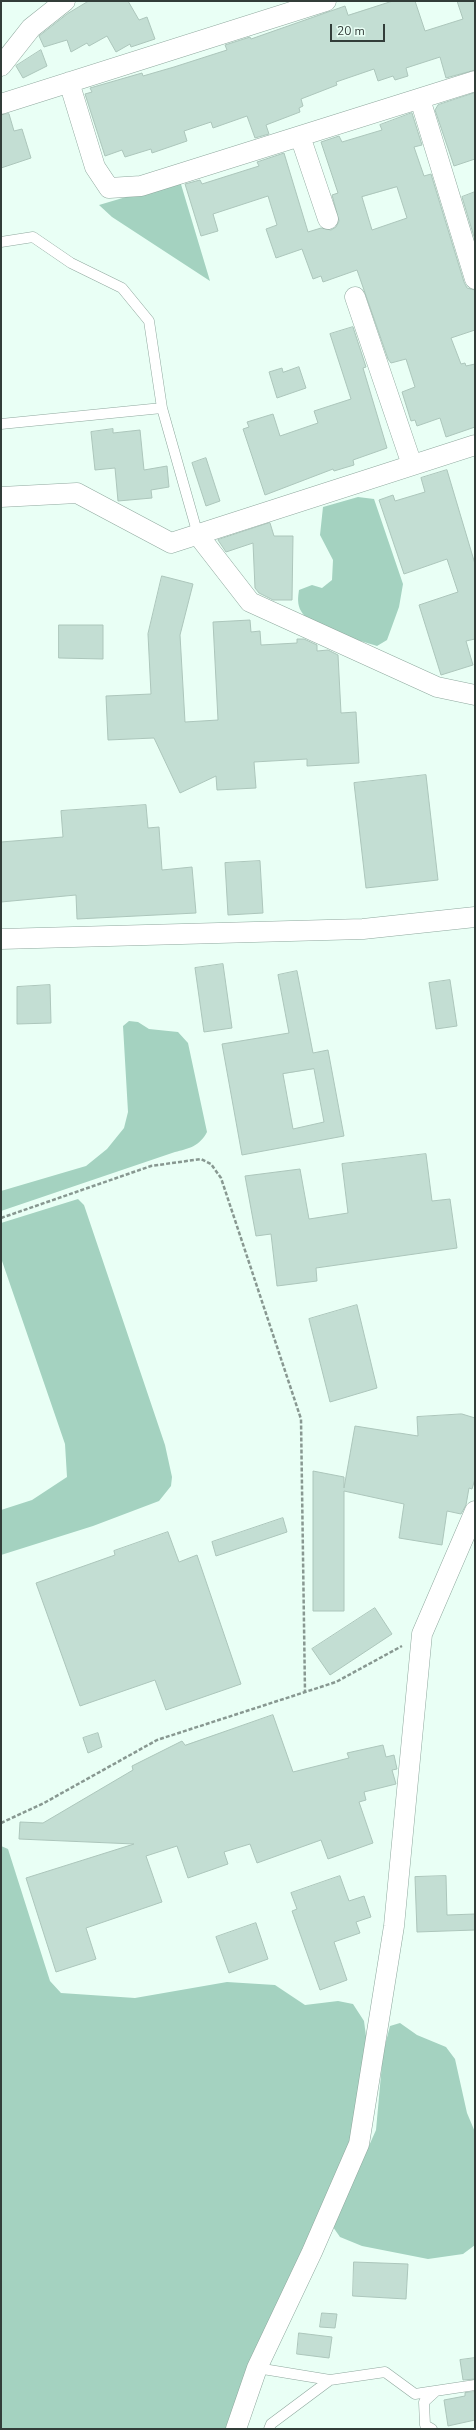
<!DOCTYPE html>
<style>
body{margin:0}
#map{position:relative;width:476px;height:2430px;overflow:hidden;background:#e9fff5;font-family:"Nunito Sans",sans-serif}
canvas{display:block}
.frame{position:absolute;inset:0;border:2px solid #323d39;pointer-events:none}
.scale{position:absolute;left:330px;top:24px;width:55px;height:18px;box-sizing:border-box;border:2px solid #323d39;border-top:0;padding-left:5px;font-size:12px;line-height:14px;white-space:nowrap;color:#323d39;-webkit-text-stroke:3px #e9fff5;paint-order:stroke}
</style>
<div id="map">
<canvas width="476" height="2430"></canvas>
<div class="frame"></div>
<div class="scale">20 m</div>
</div>
<script>
const c = document.querySelector('canvas').getContext('2d');
c.lineJoin = 'round';
function paint(path, color) {
  c.fillStyle = color;
  c.fill(path, 'evenodd');
}
function trace(path, color, width, dash) {
  c.strokeStyle = color;
  c.lineWidth = width;
  c.lineCap = dash ? 'butt' : 'round';
  c.setLineDash(dash || []);
  c.stroke(path);
}
paint(new Path2D(`
 M180,181L210,281L112,217L99,205Z
 M358,497L374,499L403,584L399,607L387,640L377,646C359,640 310,628 301,611C297,604 298,597 299,590L312,585L322,588L332,580L333,560L320,535L323,507Z
 M129,1021L138,1022L149,1029L178,1032L188,1043L207,1132C200,1146 188,1149 175,1152L1,1211V1191L86,1166L107,1149L124,1128L128,1112L123,1026Z
 M78,1199L84,1205L165,1445L172,1477L171,1486L159,1501L93,1526L1,1555V1510L32,1500L67,1477L65,1444L1,1258V1223Z
 M1,1846L8,1849L50,1981L61,1993L135,1998L227,1982L275,1985L305,2005L338,2001L353,2004L364,2021L368,2051L352,2143L228,2429H1Z
 M400,2023L417,2035L446,2047L455,2059L467,2113L475,2132V2245L463,2254L428,2259L362,2246L340,2237L333,2227L376,2130L383,2053L390,2026Z`), '#a4d2c0');
const building = new Path2D(`
 M89,1H128L139,20L147,17L155,39L131,47L130,44L116,52L107,36L89,46L87,43L71,52L67,40L44,47L39,36L67,14Z
 M393,1H415L425,31L463,19L457,1H475V70L446,78L440,57L406,68L408,76L395,80L393,76L378,81L374,69L336,82L337,85L301,99L303,106L299,108L300,112L266,125L269,134L255,138L247,116L213,128L211,122L184,131L187,141L152,153L151,149L125,157L122,150L105,156L85,94L92,92L90,88L142,73L143,76L174,67L227,50L225,45L250,37L251,39L345,6L348,15Z
 M41,50L47,66L23,78L16,66Z
 M475,93V159L454,166L435,110L438,105Z
 M412,113L422,145L414,147L424,176L431,174L464,282L467,288L475,290V330L451,338L461,364L465,363L466,366L475,364V427L446,437L440,418L417,426L415,420L411,421L402,392L415,387L406,359L391,363L388,359L357,270L323,282L321,276L313,279L302,249L276,258L266,229L277,225L268,196L213,214L218,231L201,236L185,184L200,180L202,184L259,166L257,162L284,153L308,232L321,228L331,230L336,227L339,221L332,195L338,193L321,142L339,136L342,142L382,130L380,125ZM397,187L407,218L372,230L362,197Z
 M9,114L14,131L22,129L31,158L1,168V115Z
 M475,192V240L462,197Z
 M353,327L366,367L363,368L387,448L353,460L354,465L334,471L333,469L265,495L243,429L249,427L247,422L273,414L280,436L318,423L314,411L351,399L330,334Z
 M299,367L306,388L277,398L269,372L282,368L283,372Z
 M113,429V433L140,430L144,470L167,466L169,487L151,490L152,498L118,501L115,468L95,470L91,432Z
 M206,458L220,501L206,506L192,463Z
 M447,470L475,564V639L466,641L473,665L441,675L419,605L458,592L447,559L404,574L379,500L393,495L395,501L425,492L421,478Z
 M270,523L274,536H293L292,600H273L259,593L255,588L253,543L226,552L218,540Z
 M162,576L193,584L180,635L185,722L218,720L213,622L250,620L251,632L260,631L261,645L297,643V639H304L317,645V651L328,650L338,655L341,713L356,712L359,763L307,766V759L254,762L256,788L217,790L216,776L180,793L154,738L108,740L106,696L151,694L148,634Z
 M59,625H103V659L59,658Z
 M426,775L438,880L366,888L354,783Z
 M146,805L148,828L159,827L162,870L192,867L196,913L77,919L76,895L1,902V842L63,837L61,811Z
 M260,861L263,913L228,915L225,863Z
 M223,964L232,1028L204,1032L195,968Z
 M297,971L313,1053L328,1050L344,1136L242,1155L222,1044L289,1033L278,975ZM314,1069L324,1122L293,1129L283,1074Z
 M450,980L457,1026L436,1029L429,983Z
 M50,985L51,1023L17,1024V987Z
 M426,1154L432,1201L450,1199L457,1248L316,1268L317,1281L277,1286L271,1234L256,1236L245,1176L300,1169L309,1219L348,1213L342,1164Z
 M357,1305L377,1388L330,1402L309,1319Z
 M462,1414L475,1418V1479L472,1489L469,1488L466,1505L461,1514L447,1511L442,1545L399,1538L404,1504L344,1491V1611H313V1471L344,1477V1488L355,1426L418,1436L417,1417Z
 M283,1518L287,1532L216,1556L212,1542Z
 M168,1532L179,1562L197,1555L241,1684L166,1710L155,1680L80,1706L36,1583L115,1555L114,1551Z
 M375,1608L392,1634L330,1675L312,1649Z
 M273,1715L293,1772L349,1758L347,1753L383,1745L386,1757L394,1755L397,1769L392,1770L396,1784L364,1792L366,1800L359,1802L373,1843L328,1859L321,1840L257,1863L250,1844L224,1852L228,1864L188,1878L177,1846L146,1856L162,1902L86,1928L96,1959L56,1972L26,1878L134,1844L19,1839L20,1822L43,1823L133,1770L132,1766L182,1741L185,1745Z
 M98,1733L102,1747L88,1753L83,1738Z
 M340,1876L349,1901L364,1896L371,1917L356,1922L360,1933L334,1942L347,1980L320,1990L292,1911L297,1909L291,1893Z
 M446,1876L447,1915L475,1914V1930L417,1932L415,1877Z
 M256,1923L268,1959L229,1973L216,1937Z
 M354,2262L408,2264L406,2299L353,2296Z
 M322,2313L337,2314L335,2328L320,2327Z
 M299,2333L332,2337L329,2358L297,2354Z
 M475,2358V2379L463,2380L460,2360Z
 M475,2392V2420L448,2426L444,2400L465,2396V2393Z`);
paint(building, '#c3ded3');
trace(building, '#acc6bb', 1);
const service = new Path2D(`
 M1,242L33,237L71,263L122,288L149,321L162,408L198,535
 M1,424L162,408
 M257,2368L330,2380L385,2372L415,2394L475,2385
 M269,2429L271,2424L330,2380
 M432,2429L425,2425L424,2402L436,2391`);
const minor = new Path2D(`
 M1,66L31,28L65,1
 M69,82L95,167L109,188L141,186L475,81
 M420,99L475,279
 M1,104L326,1
 M300,136L328,219
 M355,297L412,465
 M1,497L77,493L171,543L475,445
 M198,535L250,602L437,687L475,695
 M1,939L363,929L475,917
 M236,2429L257,2368L312,2252L359,2144L394,1926L422,1634L475,1511`);
trace(service, '#8fa89e', 11);
trace(minor, '#8fa89e', 21);
trace(new Path2D(`
 M1,1218L151,1166L201,1159L211,1164L221,1178L301,1419L305,1692
 M1,1823L44,1803L157,1740L336,1682L402,1646`), '#889891', 2.5, [4, 2]);
trace(service, '#fff', 10);
trace(minor, '#fff', 20);
</script>
